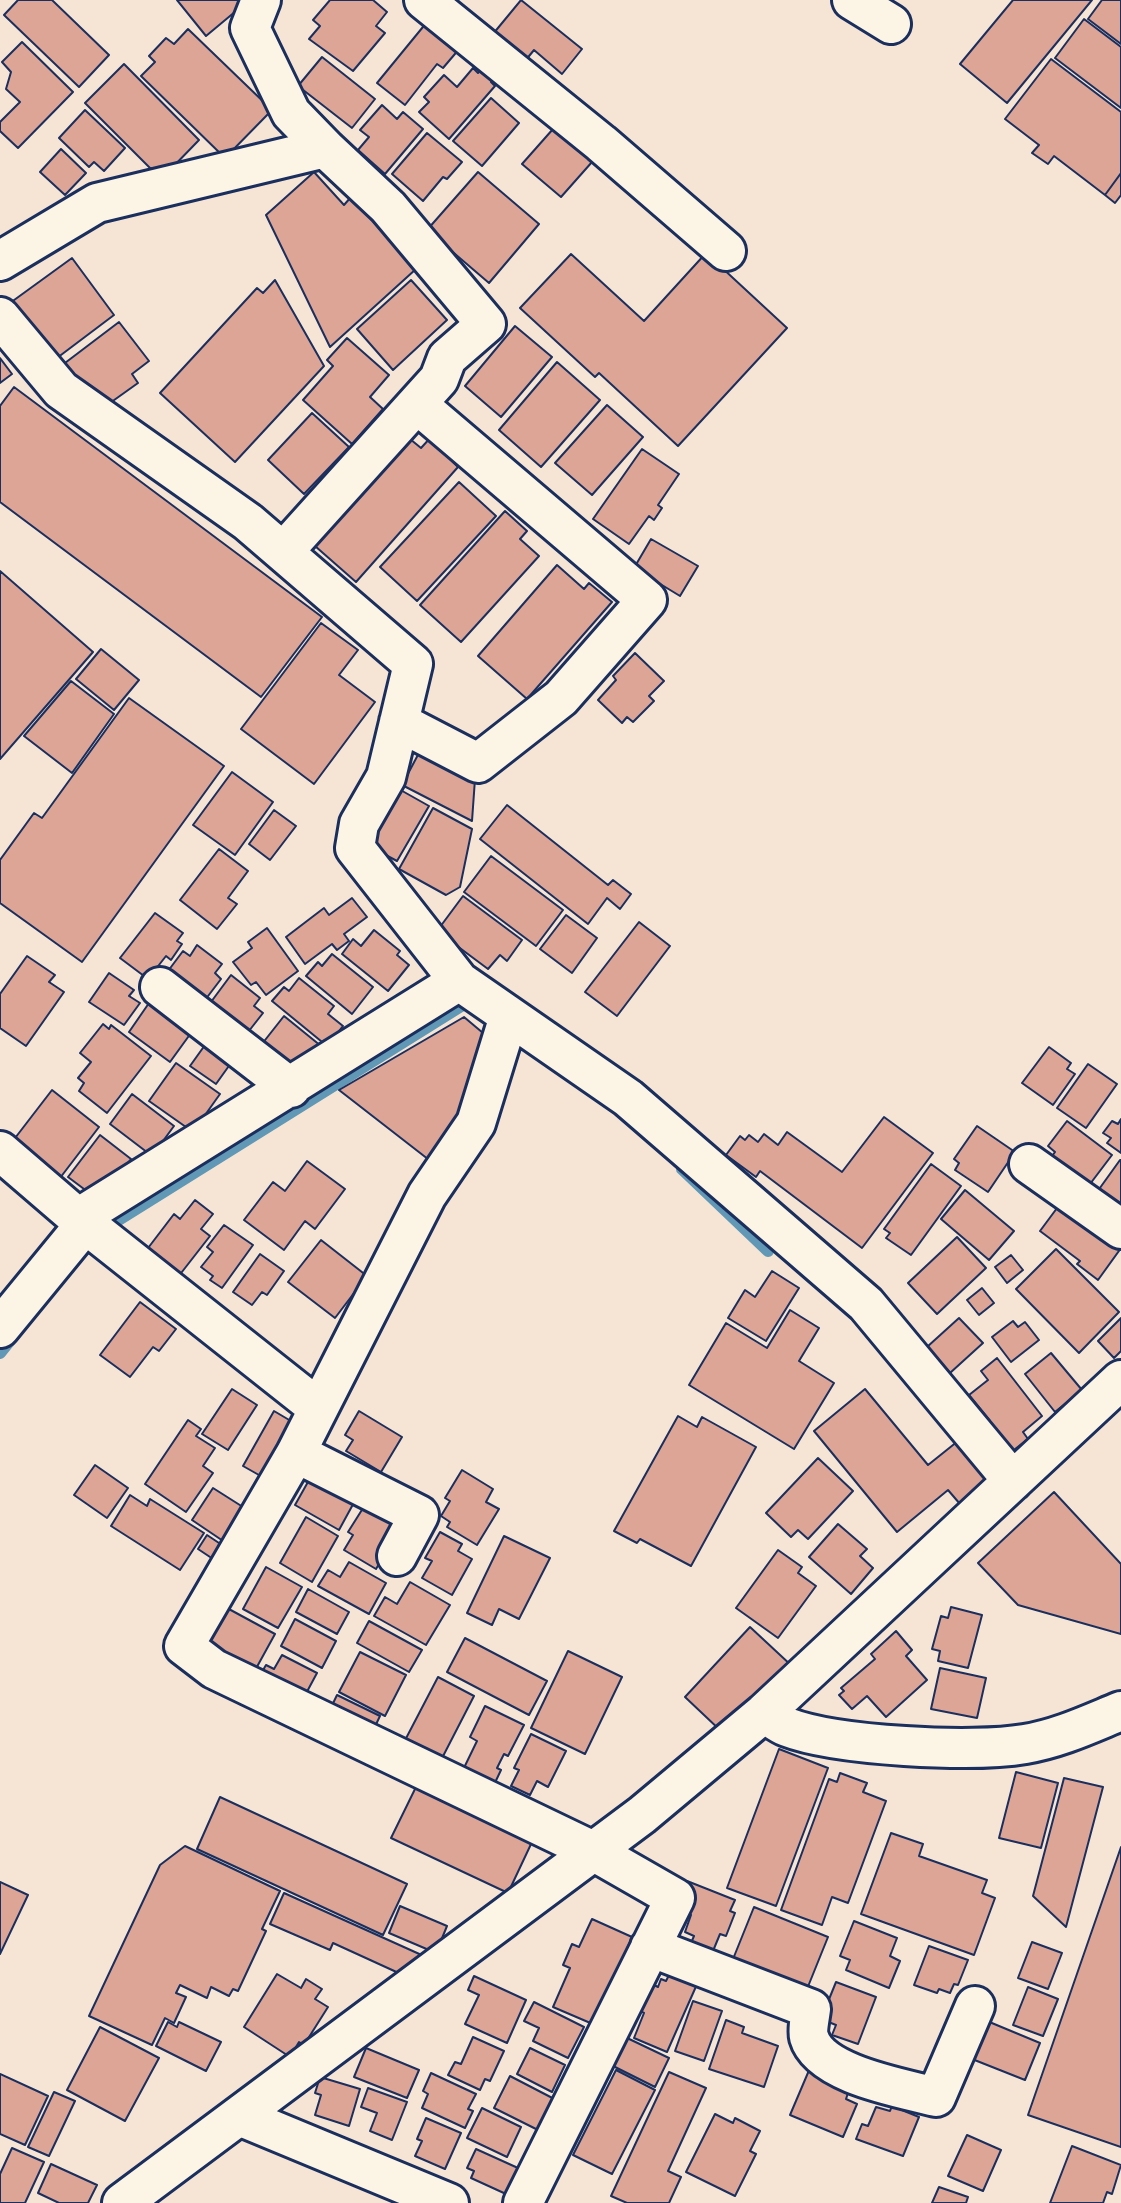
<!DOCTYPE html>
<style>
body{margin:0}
canvas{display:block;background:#f6e5d5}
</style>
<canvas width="1121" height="2203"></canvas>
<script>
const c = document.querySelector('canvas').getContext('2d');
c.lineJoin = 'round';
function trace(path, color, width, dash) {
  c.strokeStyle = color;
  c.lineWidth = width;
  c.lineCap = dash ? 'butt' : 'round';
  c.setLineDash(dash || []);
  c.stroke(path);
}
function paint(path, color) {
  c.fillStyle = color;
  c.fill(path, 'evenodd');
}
trace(new Path2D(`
 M682,1169L768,1251
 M101,1231L466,1003L474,1009
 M0,1353L16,1333`), '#6198b5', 12);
const building = new Path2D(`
 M18,0H52L109,55L79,87L4,15Z
 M177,0H247L248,1L206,36Z
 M330,0H373L387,12L376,26L385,33L353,71L309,39L320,26L313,20Z
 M521,0L582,49L562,74L534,50L525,61L493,34Z
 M1013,0H1092L1007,103L960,64Z
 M1102,0H1121V44L1088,19Z
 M1084,19L1121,47V108L1055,58Z
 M427,22L460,48L443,68L437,64L405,105L377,83Z
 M188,29L272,110L225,158L141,76L155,62L149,56L166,38L174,44Z
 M22,42L73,92L18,148L0,131V122L20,102L6,89L11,72L2,62Z
 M322,57L375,99L352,128L298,86Z
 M1051,59L1121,112V173L1105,195L1054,156L1048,164L1032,153L1039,145L1005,119Z
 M124,64L199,140L167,173L150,168L85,103Z
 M485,66L496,76L491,82L495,86L449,139L419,112L429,102L424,97L444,75L457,87L473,68L478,73Z
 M491,98L519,123L482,166L453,141Z
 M382,105L397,119L403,112L423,129L385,174L358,150L369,137L360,130Z
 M85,110L125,148L104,171L94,162L89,167L59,138Z
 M553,129L592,162L561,197L522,164Z
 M427,133L462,162L447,179L443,177L423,201L392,174Z
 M61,149L86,173L65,195L40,172Z
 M314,172L344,205L351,197L416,269L330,347L266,215Z
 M478,172L539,224L489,283L427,230Z
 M1121,173V195L1115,203L1105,195Z
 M706,253L787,328L678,446L599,373L595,377L520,308L571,254L644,321Z
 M72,258L114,315L53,361L10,303Z
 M275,280L324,366L235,462L160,393L257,288L263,293Z
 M411,280L447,320L393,370L357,329Z
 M119,322L149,361L132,374L138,383L110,403L105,396L95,403L61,366Z
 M515,326L552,357L501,417L465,386Z
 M347,338L389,375L370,397L383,409L352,444L303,400L333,366L327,360Z
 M0,358L12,374L0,383Z
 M557,362L600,400L541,467L499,430Z
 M14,387L322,617L261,697L0,502V406Z
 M607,405L643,437L592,495L555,463Z
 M312,413L349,447L304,494L268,460Z
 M432,436L455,456L452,461L458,467L356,582L315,546L410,439L421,448Z
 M642,449L679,474L658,505L662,508L654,520L649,516L629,544L593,519Z
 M459,482L496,516L417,601L380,567Z
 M505,511L527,531L520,539L539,556L461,642L420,605Z
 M651,539L698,566L680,596L634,568Z
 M557,565L584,589L589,583L612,602L527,699L478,656Z
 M0,571L93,652L0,759Z
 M321,623L358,650L339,675L375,702L314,784L241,729Z
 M101,649L139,680L114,710L76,679Z
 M635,653L664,681L649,696L654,701L633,722L627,717L622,723L598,700L616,680L613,676Z
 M71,681L114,714L72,773L24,736Z
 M129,698L224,766L82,962L0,903V860L34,813L42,818Z
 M420,751L475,779L472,821L402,785Z
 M232,772L273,802L235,855L193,825Z
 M397,788L429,806L397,861L365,844Z
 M507,805L608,885L613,880L631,894L620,909L607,898L588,924L480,839Z
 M433,808L472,829L460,887L446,895L399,869Z
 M274,810L296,826L270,860L249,844Z
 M219,849L248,871L228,898L237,904L217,929L180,900Z
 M491,856L563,910L536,946L464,892Z
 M463,896L522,940L507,961L500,955L488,969L437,931Z
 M352,898L367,917L344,934L349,941L337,950L332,944L305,964L286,937L324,908L329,915Z
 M155,913L183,933L177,941L182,944L171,960L166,956L148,979L120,958Z
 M566,915L597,938L572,973L540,949Z
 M639,922L670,946L617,1016L585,992Z
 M267,928L298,971L266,995L256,982L251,985L233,962L252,948L248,942Z
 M374,930L400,951L397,955L409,965L388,991L342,954L353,939L361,946Z
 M197,945L222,964L215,973L221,979L202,1004L165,975L183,951L190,956Z
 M332,954L373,987L352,1014L306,976L318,962L322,966Z
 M27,956L55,975L49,982L64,992L26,1046L0,1028V994Z
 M109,973L134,990L129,996L140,1003L124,1025L89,1002Z
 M231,975L260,998L254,1006L263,1013L245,1036L208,1006Z
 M299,978L334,1006L328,1014L343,1026L327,1046L272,1001L284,987L289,991Z
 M149,1003L191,1033L170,1062L129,1032Z
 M284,1016L321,1046L289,1068L258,1049Z
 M464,1017L483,1033L458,1124L433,1163L339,1090Z
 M103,1024L109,1029L111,1025L151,1056L107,1113L79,1091L84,1083L78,1078L91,1062L80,1053Z
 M205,1045L231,1063L216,1084L190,1066Z
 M1049,1047L1071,1063L1067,1069L1075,1074L1053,1105L1022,1083Z
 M176,1063L220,1094L193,1132L149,1101Z
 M1088,1064L1117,1084L1086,1128L1057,1108Z
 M52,1090L99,1127L60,1178L12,1142Z
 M132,1094L174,1126L152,1156L110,1124Z
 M884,1117L933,1153L862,1248L760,1171L756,1177L726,1155L740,1136L745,1140L749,1135L758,1142L764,1134L778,1145L787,1132L842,1172Z
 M1121,1119V1153L1107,1143L1111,1138L1103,1133L1112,1121L1118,1124Z
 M1067,1121L1112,1155L1087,1188L1050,1159L1055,1152L1048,1146Z
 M977,1126L1015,1152L988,1192L955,1170L959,1163L954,1159Z
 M100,1135L131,1159L115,1180L108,1175L92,1195L68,1177Z
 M1120,1160H1121V1209L1097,1192Z
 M307,1161L345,1189L315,1229L305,1221L284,1250L244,1220L273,1182L285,1191Z
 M931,1164L961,1186L911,1255L886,1238L890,1233L884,1229Z
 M965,1190L1014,1231L989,1260L941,1219Z
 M195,1200L213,1214L201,1229L210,1236L178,1277L145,1252L174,1214L180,1219Z
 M1063,1200L1121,1243V1248L1098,1280L1077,1264L1080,1261L1040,1231Z
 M224,1225L253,1245L222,1288L210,1280L213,1276L201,1267L213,1252L207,1247Z
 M957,1237L986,1268L937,1314L908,1283Z
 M321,1240L367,1276L335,1318L288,1282Z
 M1056,1249L1119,1312L1079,1353L1016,1289Z
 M260,1254L284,1271L267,1295L262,1292L252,1305L233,1292Z
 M1011,1255L1023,1270L1007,1283L995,1267Z
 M772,1271L799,1288L766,1341L728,1318L745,1290L755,1297Z
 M982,1288L994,1303L979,1315L967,1300Z
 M140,1302L176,1329L159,1351L153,1347L130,1377L100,1355Z
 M790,1310L819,1328L799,1361L834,1383L794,1449L689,1385L726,1323L767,1348Z
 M959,1318L983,1343L950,1373L927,1347Z
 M1121,1318V1351L1114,1358L1098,1341Z
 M1013,1321L1018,1327L1025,1322L1039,1340L1011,1362L992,1337Z
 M1051,1353L1082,1390L1055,1412L1025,1374Z
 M997,1358L1042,1416L1023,1432L1028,1439L1010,1453L986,1423L990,1421L969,1395L988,1380L981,1371Z
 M232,1389L257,1405L228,1450L202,1434Z
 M865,1389L928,1465L958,1441L989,1479L960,1504L948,1490L897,1532L814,1431Z
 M274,1411L296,1424L266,1479L243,1466Z
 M359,1411L402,1437L381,1472L346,1451L353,1440L345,1435Z
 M678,1416L697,1427L702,1417L756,1447L691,1566L640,1539L637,1543L614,1531Z
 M188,1420L201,1429L196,1436L215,1448L203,1466L213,1473L186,1512L145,1484Z
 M818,1458L853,1491L808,1539L798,1530L791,1537L766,1513Z
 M95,1465L128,1488L107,1518L74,1495Z
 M462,1470L493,1489L486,1502L499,1509L477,1545L447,1527L450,1522L441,1516L450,1501L445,1498Z
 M313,1473L357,1497L339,1530L295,1505Z
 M213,1488L254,1514L232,1547L192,1520Z
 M1054,1492L1121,1564V1634L1018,1605L978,1563Z
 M130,1495L147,1506L150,1499L204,1533L180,1570L111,1526Z
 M365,1505L395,1523L397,1534L376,1569L344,1550L353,1535L348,1532Z
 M306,1517L338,1536L312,1582L280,1563Z
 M838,1524L867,1549L860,1556L873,1568L851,1594L809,1557Z
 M440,1532L462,1544L458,1551L472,1559L452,1595L422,1578L432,1561L425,1558Z
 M207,1535L222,1545L213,1559L198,1549Z
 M504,1536L550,1558L519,1619L499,1609L492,1625L467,1613Z
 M778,1550L802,1567L798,1573L816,1586L778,1638L736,1608Z
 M349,1562L386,1583L369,1614L318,1586L328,1570L340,1577Z
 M266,1567L302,1587L278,1628L243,1609Z
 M410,1582L450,1605L426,1645L374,1616L385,1597L397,1604Z
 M308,1589L349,1612L337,1634L296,1612Z
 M951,1607L982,1615L968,1668L938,1661L940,1651L932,1649L941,1616L948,1618Z
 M227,1608L275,1634L253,1674L205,1648Z
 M295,1619L336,1641L322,1668L281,1646Z
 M369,1621L422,1650L409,1672L357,1643Z
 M750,1627L793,1667L778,1682L773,1677L722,1732L685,1697Z
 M896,1631L912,1650L906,1656L927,1680L886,1717L867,1696L852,1709L839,1695L844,1691L841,1688L875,1659L871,1654Z
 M465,1638L547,1681L529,1715L447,1672Z
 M568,1651L622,1677L585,1754L531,1728Z
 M360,1652L406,1675L385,1716L339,1692Z
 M282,1655L317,1673L302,1701L259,1677L266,1665L274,1669Z
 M940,1668L986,1678L977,1718L931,1709Z
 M438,1677L474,1696L439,1764L402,1746Z
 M337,1695L380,1716L370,1737L327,1716Z
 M485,1706L524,1725L508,1756L504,1754L497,1768L501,1770L492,1789L461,1774L477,1741L470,1737Z
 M531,1734L566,1751L548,1787L537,1781L530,1795L511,1786L519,1770L514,1768Z
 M779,1749L828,1768L776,1906L727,1888Z
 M1016,1772L1058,1783L1041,1848L999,1838Z
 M840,1773L867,1783L863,1792L886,1801L848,1903L832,1897L822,1925L781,1910L829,1779L837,1782Z
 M1064,1778L1103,1787L1066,1927L1033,1896Z
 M416,1787L532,1842L508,1893L391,1838Z
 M220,1797L407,1884L383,1935L197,1849Z
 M891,1833L923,1844L919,1856L987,1880L982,1893L995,1898L974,1955L861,1914Z
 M185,1846L280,1891L262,1929L266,1931L238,1991L233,1989L229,1996L211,1987L207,1998L180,1985L176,1993L186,1997L174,2023L165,2018L152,2045L89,2016L160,1865Z
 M1121,1847V2147L1028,2115Z
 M687,1881L735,1900L730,1911L735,1913L726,1936L720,1934L713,1951L691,1943L694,1936L685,1932L691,1915L676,1909Z
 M0,1882L28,1895L0,1954Z
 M284,1893L426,1957L403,1975L333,1943L330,1950L270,1924Z
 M400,1906L447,1926L436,1953L389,1933Z
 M754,1907L828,1937L805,1994L731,1964Z
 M592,1919L632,1937L595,2025L553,2007L570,1968L563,1965L572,1944L579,1947Z
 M854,1921L897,1938L890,1956L900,1961L889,1988L846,1970L850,1960L840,1956Z
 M1032,1942L1062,1953L1048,1989L1018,1978Z
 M929,1946L968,1960L958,1985L954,1984L950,1993L939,1989L937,1993L914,1985Z
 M678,1973L698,1982L667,2052L634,2038L644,2013L638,2010L650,1983L658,1987L661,1979L666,1981L669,1975L676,1978Z
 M277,1974L301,1988L306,1979L322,1989L315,1999L328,2007L304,2045L299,2042L290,2057L244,2027Z
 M474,1976L526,2000L507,2043L465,2024L479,1995L468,1990Z
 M836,1982L876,1997L858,2044L832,2035L836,2025L821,2019Z
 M1028,1987L1058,1999L1043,2036L1013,2025Z
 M693,2001L722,2011L704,2061L675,2051Z
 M534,2002L584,2027L568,2058L533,2041L539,2028L524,2021Z
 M726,2020L744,2027L742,2033L778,2046L764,2087L709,2069Z
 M987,2021L1040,2043L1025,2080L972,2059Z
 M168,2022L177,2027L179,2022L221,2042L206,2071L156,2046Z
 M100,2027L159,2058L125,2121L67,2090Z
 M473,2037L504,2051L490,2081L485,2079L480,2090L448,2075L455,2062L461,2064Z
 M625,2037L669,2058L655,2087L611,2065Z
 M366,2048L419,2070L407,2098L354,2077Z
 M530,2048L565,2065L552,2092L517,2074Z
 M810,2068L849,2090L846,2099L857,2104L843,2137L790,2115Z
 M616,2070L655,2090L612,2174L573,2155Z
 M669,2072L706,2088L668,2171L681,2177L669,2203H627L611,2196Z
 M431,2073L476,2094L468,2109L473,2111L465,2128L422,2108L428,2094L423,2091Z
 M0,2074L48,2096L25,2145L0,2134Z
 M510,2076L562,2103L546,2134L494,2108Z
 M320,2077L360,2089L349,2126L315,2115L321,2095L315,2093Z
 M368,2088L407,2102L392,2140L370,2131L377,2113L361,2107Z
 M54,2092L75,2101L49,2156L28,2147Z
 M892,2106L919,2117L903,2156L856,2139L862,2124L868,2126L876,2107L890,2111Z
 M482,2108L521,2127L507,2157L467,2138Z
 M715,2114L733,2123L735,2118L760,2131L750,2151L756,2154L735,2196L686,2172Z
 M426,2118L461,2133L445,2169L415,2156L422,2141L417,2139Z
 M967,2135L1001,2150L983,2191L948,2176Z
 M1072,2146L1121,2165L1112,2194L1107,2192L1103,2203H1050Z
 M12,2148L44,2162L25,2203H0V2174Z
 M476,2149L518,2168L506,2194L471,2178L474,2171L467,2168Z
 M51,2164L97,2185L88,2203H59L38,2193Z
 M939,2187L968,2197L966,2203H932Z`);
paint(building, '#dda596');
trace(building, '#1b2f5e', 2);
const minor = new Path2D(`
 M424,0L601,143L726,251
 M852,0L891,24
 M0,261L97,203L325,148L291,113L250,28L261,0
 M0,317L61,390L248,522L413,664L386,777L359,824L355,848L459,981L628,1098L866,1304L1013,1481
 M283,552L439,379L447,358L486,324L388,207L325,148
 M399,722L478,763L561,698L647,600L417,404
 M160,987L291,1088
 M509,1016L476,1123L427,1195L296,1453L184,1646L214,1669L593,1851L675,1898L523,2203
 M0,1151L78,1218L318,1408
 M1029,1164L1121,1229
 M78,1218L459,981
 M0,1328L86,1223
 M296,1453L419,1515L397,1556
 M764,1713C771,1717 779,1724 787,1727C836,1746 973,1753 1025,1744C1060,1738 1089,1724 1121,1711
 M650,1947L811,2009C810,2017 807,2030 809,2037C820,2075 903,2088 936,2097L975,2006
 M239,2116L449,2203
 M122,2203L642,1815L764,1713L1121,1380`);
trace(minor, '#1b2f5e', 44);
trace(minor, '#fcf5e5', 38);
</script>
